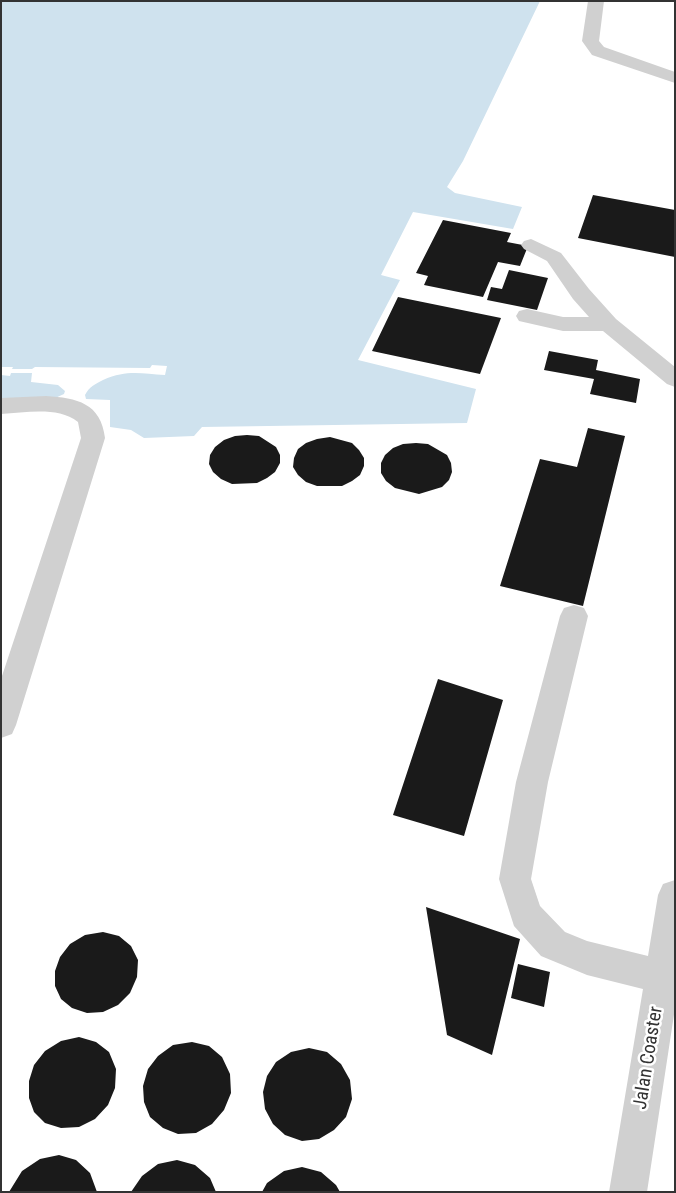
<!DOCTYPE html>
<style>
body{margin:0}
#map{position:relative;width:676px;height:1193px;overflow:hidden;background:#fff;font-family:"Roboto Condensed",sans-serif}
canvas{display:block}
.frame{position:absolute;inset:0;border:2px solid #333;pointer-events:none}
</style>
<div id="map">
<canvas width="676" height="1193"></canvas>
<div class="frame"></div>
</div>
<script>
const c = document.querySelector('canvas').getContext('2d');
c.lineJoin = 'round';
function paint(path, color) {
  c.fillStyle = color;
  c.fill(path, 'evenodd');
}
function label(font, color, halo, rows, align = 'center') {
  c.font = font + ' "Roboto Condensed",sans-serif';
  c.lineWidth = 5;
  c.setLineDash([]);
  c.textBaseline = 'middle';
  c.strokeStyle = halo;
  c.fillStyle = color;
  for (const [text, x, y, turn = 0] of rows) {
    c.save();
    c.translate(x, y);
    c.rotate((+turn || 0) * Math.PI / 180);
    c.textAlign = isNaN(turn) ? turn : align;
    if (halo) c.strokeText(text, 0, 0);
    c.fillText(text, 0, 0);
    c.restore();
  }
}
paint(new Path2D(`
 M1,1H540L463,161L447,187L455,193L522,207L513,229L413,212L381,275L400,280L358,360L476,389L467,423L202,427L194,436L144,438L131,430L110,427V400L86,399L85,395C89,387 95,384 103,380C128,369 142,374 165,375L167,366L152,365L150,368L35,367L32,369H12L13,367H1Z
 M11,373H32L31,382L58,385L65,391L64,394L53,399L1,402V375L10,376Z`), '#cfe2ee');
paint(new Path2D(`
 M593,195L675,210V257L578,238Z
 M443,220L511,233L507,242L528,246L520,266L498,262L483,297L424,285L428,276L416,273Z
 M509,270L548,278L537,310L487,300L491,287L502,289Z
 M398,297L501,318L480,374L372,351Z
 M549,351L598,360L596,370L640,379L636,403L590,394L594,379L544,370Z
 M588,428L625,436L583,606L500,586L540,459L577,467Z
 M247,435L259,436L276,447L280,455V463L275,472L267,478L257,483L232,484L221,479L213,472L209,464L210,455L215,447L224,440L235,436Z
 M330,437L352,443L359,450L364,458V466L360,475L352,481L342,486H317L306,482L298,475L293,467L294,458L298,449L306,443L317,439Z
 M416,443L428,444L447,455L451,463L452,472L449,480L442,487L419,494L395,488L386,481L381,473V463L385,455L393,448L403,444Z
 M438,679L503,700L464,836L393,815Z
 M426,907L520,939L492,1055L447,1035Z
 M103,932L119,936L131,946L138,960L137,977L130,993L118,1005L103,1012L87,1013L72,1008L61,999L55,986V971L60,957L70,944L85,935Z
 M518,964L550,972L544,1007L511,998Z
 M79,1037L96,1042L109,1052L116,1069L115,1088L108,1105L95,1119L79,1127L61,1128L45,1123L34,1112L29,1098V1081L34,1065L45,1051L61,1041Z
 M192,1042L209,1046L222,1057L230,1074L231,1093L224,1110L212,1124L196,1133L178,1134L163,1128L150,1117L144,1102L143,1086L148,1069L158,1056L173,1045Z
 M309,1048L327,1052L341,1064L350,1080L352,1099L346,1117L334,1130L319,1139L302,1141L285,1135L273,1124L265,1109L263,1092L267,1076L276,1062L291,1052Z
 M59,1155L76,1160L90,1173L97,1192H9L22,1171L40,1159Z
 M177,1160L195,1165L210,1178L216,1192H131L142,1176L158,1164Z
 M302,1167L321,1172L336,1185L340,1192H262L267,1183L284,1171Z`), '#1a1a1a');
paint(new Path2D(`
 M588,1H604L599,41L604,47L675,72V83L592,55L582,41Z
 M531,239L561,253L589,289L616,319L675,367V387L667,384L603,331H563L519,321L516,316L519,311L527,309L563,317H589L573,299L547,261L524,249L521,245L524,241Z
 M46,396C77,398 101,403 105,438L16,725L12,734L1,738V679L81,438L78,422C57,406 26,413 1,414V398Z
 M574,605L584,608L588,616L548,782L531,879L540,906L565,932L587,941L648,956L658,895L663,884L675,880V1008L647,1192H609L643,989L587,975L541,956L514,926L499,879L516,782L560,616L564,608Z`), '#d0d0d0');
label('19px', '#333', '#fff', [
 ["Jalan Coaster",649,1058,-81]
]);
</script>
